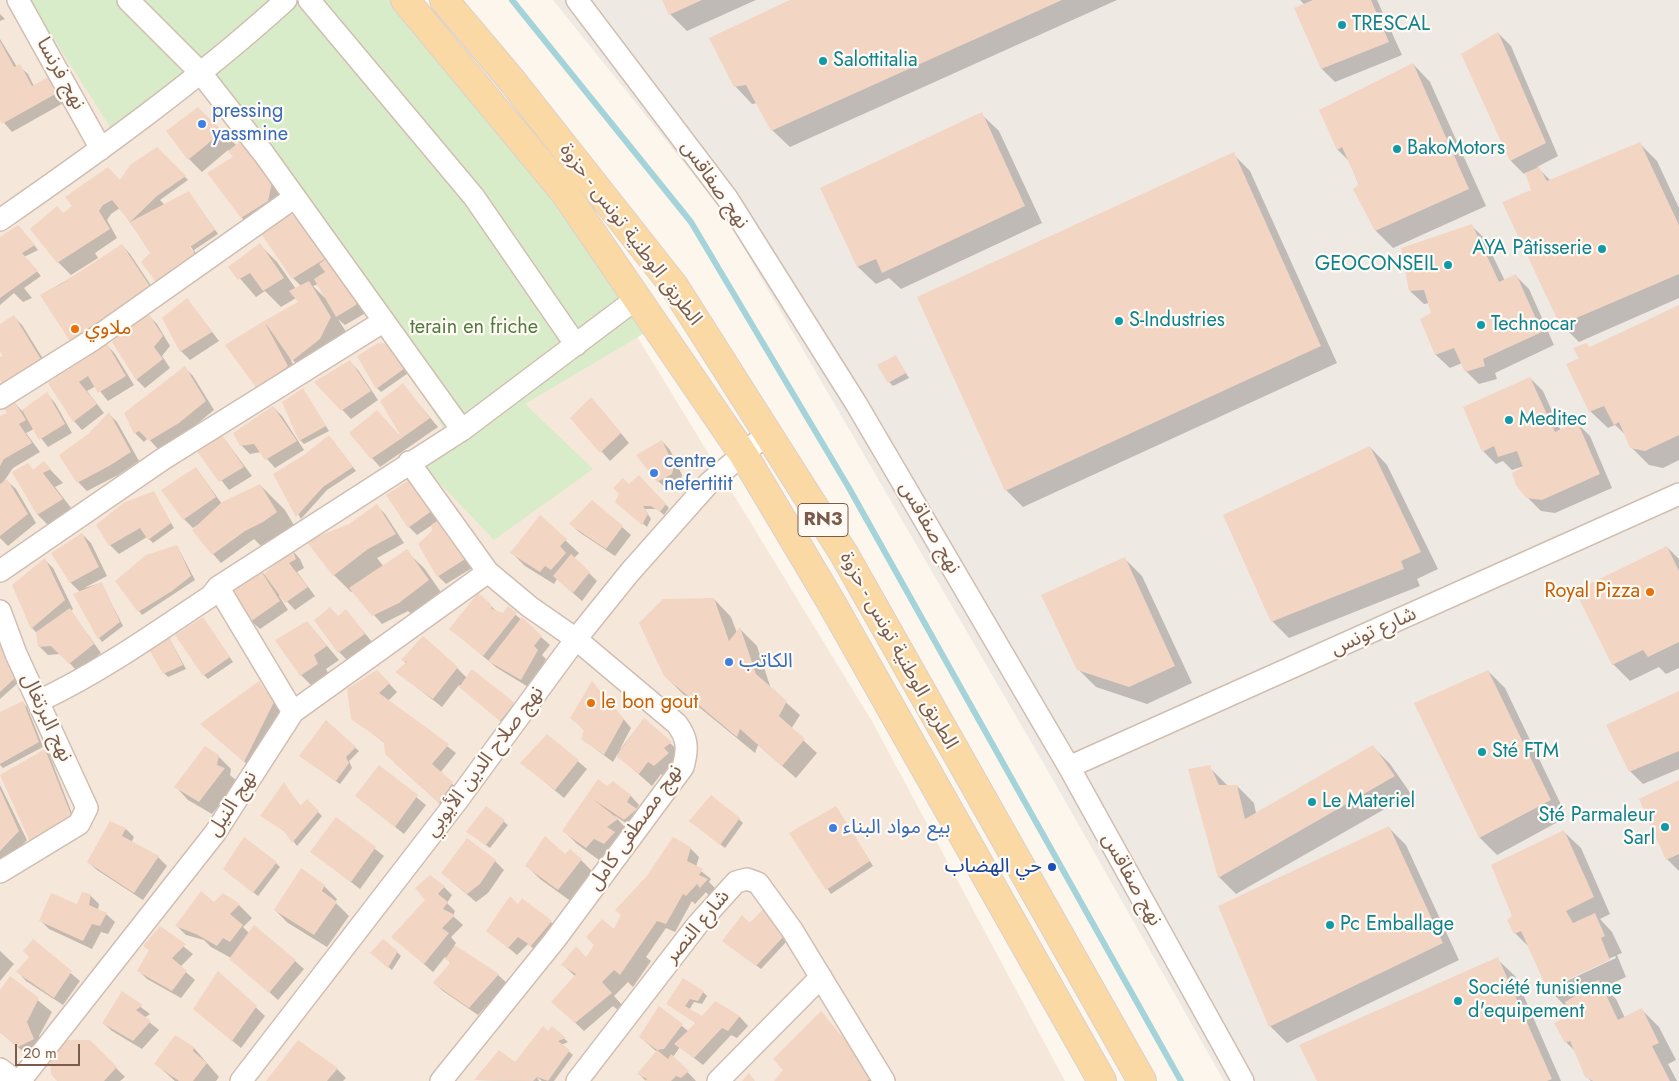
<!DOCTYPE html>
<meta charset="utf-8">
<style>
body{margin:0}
#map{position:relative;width:1679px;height:1081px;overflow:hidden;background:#fdf6ec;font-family:Jost,sans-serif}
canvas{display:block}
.scale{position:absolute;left:15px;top:1044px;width:65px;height:22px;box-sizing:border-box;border:2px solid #7a5c4d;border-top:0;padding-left:6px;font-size:15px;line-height:18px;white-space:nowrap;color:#7a5c4d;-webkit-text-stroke:4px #fffaf3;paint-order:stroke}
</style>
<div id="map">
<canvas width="1679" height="1081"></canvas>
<div class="scale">20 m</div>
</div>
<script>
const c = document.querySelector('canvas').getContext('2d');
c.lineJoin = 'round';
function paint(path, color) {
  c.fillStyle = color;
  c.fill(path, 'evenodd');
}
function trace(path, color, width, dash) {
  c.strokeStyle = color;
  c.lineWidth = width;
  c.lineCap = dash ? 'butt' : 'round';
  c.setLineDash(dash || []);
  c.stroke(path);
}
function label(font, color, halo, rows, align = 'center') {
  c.font = font + ' Jost,"Noto Sans Arabic",sans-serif';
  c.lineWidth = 4.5;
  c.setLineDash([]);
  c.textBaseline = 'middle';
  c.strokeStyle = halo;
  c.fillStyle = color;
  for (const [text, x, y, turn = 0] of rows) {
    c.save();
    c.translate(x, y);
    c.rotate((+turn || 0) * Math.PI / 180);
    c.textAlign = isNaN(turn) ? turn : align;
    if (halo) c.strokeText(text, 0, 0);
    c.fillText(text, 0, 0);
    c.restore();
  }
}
paint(new Path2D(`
 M0,0H400L564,217L873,723L1065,1081H0Z`), '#f5e8da');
paint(new Path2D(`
 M553,0H1679V1081H1224L1052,778L721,209Z`), '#efe9e4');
paint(new Path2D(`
 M29,0H393L549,194L643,334L525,404L593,469L494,540L410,452L443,428L340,252L199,85L121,144Z`), '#d8ecc9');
paint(new Path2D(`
 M664,0H756L687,31L670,14Z
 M793,0H1117L790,147L772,130L757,103L752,104L735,86Z
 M1300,0H1377L1402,55L1335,82L1322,69L1296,9L1305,5Z
 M0,14L5,19L0,21Z
 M1498,33L1511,46L1558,156L1537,167L1551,181L1640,144L1657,161L1679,208V298L1579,342L1562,325L1504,203L1533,190L1526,172L1524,174L1511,161Z
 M0,39L17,67L19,66L28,74L34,86L50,78L67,101L12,132L0,118Z
 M1413,64L1430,82L1486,206L1393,248L1376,231L1350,162L1338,150L1321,110Z
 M198,108L285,192L288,214L366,300L364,314L345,325L338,319L348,335L310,378L289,356L300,379L257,388L264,322L268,326L300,302L296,298L281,307L265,291L256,297L230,267L260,245L277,262L296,289L301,286L293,278L259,228L255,231L242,218L235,157L228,150L202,172L189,159ZM318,284L325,298L313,286Z
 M981,114L999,131L1042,223L901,289L889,278L876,284L858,267L822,189Z
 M157,149L188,180L160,200L166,206L189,193L218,234L194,250L202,264L165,290L157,281L152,254L120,208L111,214L107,220L117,238L95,253L98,258L71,275L58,262L64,215L120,181ZM172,215L194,252L192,253Z
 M1233,154L1250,171L1337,363L1023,507L1006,490Z
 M1471,225L1484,238L1505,281L1516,276L1529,289L1554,345L1495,373L1497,379L1479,384L1466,371L1462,363L1450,368L1436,355L1421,319L1433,314L1429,303L1424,304L1410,291Z
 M22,230L38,250L24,257L41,276L24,288L32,298L23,302L14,293L0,305V238Z
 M122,245L130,254L158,296L121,312L75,346L41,295L93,265Z
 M187,299L219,341L190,360L181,351Z
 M1679,307V460L1663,468L1649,465L1631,447L1627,436L1615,425L1608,428L1590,411V348Z
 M148,315L157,324L170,346L162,356L170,368L145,388L137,380L114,342Z
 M14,317L22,325L50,370L0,378V359L5,356L0,350V326Z
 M378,344L411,371L381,392L377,388Z
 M107,345L115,354L134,385L108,401L96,386L87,391L104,413L82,430L74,421L49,384Z
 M895,356L909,378L893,386L889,382Z
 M350,362L358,370L378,400L351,419L316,382Z
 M185,368L193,376L214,410L187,432L158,449L148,438L144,442L135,433L125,413Z
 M1530,378L1543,391L1561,431L1577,423L1590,436L1612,488L1555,513L1541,511L1527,497V465L1512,470L1503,461L1496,464L1483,451Z
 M403,385L438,427L380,467L372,458L385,421L403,439L381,401Z
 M303,390L329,431L304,444L300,440L284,402Z
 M47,394L55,403L72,433L48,447L34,429L26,433L40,452L13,468L2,484L7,481L16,489L36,523L8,546L0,538V418L8,413L12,400L22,411Z
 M273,407L282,416L304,450L275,468L261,452L250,454L241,445Z
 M600,408L629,443L610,461L572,418Z
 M109,414L117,422L139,461L118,475L87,491L78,482L88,435Z
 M222,436L252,476L229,490L199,452Z
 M333,441L356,471L327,490L301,519L274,474Z
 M662,441L670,450L682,475L680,482L667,489L658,481Z
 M1370,447L1387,465L1438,569L1417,579L1420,586L1289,638L1272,621Z
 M44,463L63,483L55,487L75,513L51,528L38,515L14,472L34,471Z
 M196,468L222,504L260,485L285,510L301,537L270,555L254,539L221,563L213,554L199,524L193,528L184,519Z
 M639,477L669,508L664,515L657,509H645L651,519L647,527L621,506L629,485Z
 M412,480L477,565L446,584L438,576L432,525L417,535L409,527Z
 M153,492L174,528L153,543L147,537L119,554L110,545Z
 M377,506L385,514L404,543L377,558L384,567L406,551L424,568L445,598L417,619L408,611L382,624L353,591L351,592L334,575L317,538L350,526Z
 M540,517L579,553L574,558L597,581L582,601L557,579L554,584L525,566L512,553Z
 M571,524L622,527L631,535L615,556L579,532Z
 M82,534L91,543L107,576L84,588L101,583L123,626L102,642L99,638L80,592L71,583L52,554Z
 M177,546L195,580L142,615L139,611Z
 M1667,547L1679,559V668L1666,674L1659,667L1630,681L1613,664Z
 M292,550L300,559L304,568L297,572L315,596L295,610L281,595L279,596L288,610L260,629L251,621L258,568L265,575Z
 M1124,558L1142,576L1192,683L1147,704L1096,687L1078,669Z
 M45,560L53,568L73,609L71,611L101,653L78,672L61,654L48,655L39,646L37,633L32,628L14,585Z
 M714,599L731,617L737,633L740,629L757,646L771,689L800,715L791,729L817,753L796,778L758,745L755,753L683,694L665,676Z
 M489,604L497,612L503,614L508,608L550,645L542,655L546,659L530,688L497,668L451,629Z
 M346,611L373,643L347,660L339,652L338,617Z
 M203,619L233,662L208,679L204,675Z
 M307,622L339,660L326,669L330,677L314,688L301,675Z
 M167,634L186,669L168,677L164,673Z
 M0,641L18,683L0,699Z
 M403,660L457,668L467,678L473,671L518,708L504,724L459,685L442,707L397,672L407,664Z
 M377,671L397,692L388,701L456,753L440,773L461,792L448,811L395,763L386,744L352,718Z
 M1488,671L1505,688L1567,817L1497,855L1480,838L1416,704Z
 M259,683L282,711L253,769L211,733Z
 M600,691L631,728L619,751L644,719L684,756L668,778L661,774L652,786L617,755L613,762L582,739L585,731L572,718Z
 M1679,693V769L1643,784L1630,771Z
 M23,703L27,707L43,747L3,768L0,765V713Z
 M326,722L359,751L349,761L352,768L340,784L300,756Z
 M547,735L587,769L564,798L522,763Z
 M1373,747L1390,764L1411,794L1236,894L1219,877L1209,767L1228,786H1237L1254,803L1256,813Z
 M45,750L49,754L75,821L35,845Z
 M218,756L231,769L230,775L238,782L212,814L188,800L176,787Z
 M379,767L426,805L404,834L356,796Z
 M599,781L607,788L613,782L631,796L639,805L636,810L644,818L633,828L614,815L630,833L599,860L577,844L564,831Z
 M1679,782V871L1667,859Z
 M0,785L27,840L0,868Z
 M287,788L301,807L307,801L322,816L297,846L287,833L262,816Z
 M836,807L873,866L831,894L790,833Z
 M487,808L508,825L490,848L472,835Z
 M336,819L384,856L360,889L312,852Z
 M739,819L743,823L725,848L694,824Z
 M1389,828L1406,845L1459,960L1287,1043L1270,1026Z
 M126,829L134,837L131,843L158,857L167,866L143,900L97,870L88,862Z
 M1563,831L1581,848L1610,914L1600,919L1612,932L1622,953L1617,955L1626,977L1604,987L1616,999L1625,1018L1642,1010L1659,1027L1676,1060L1668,1064L1677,1081H1591L1586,1076L1576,1052L1566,1042L1569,1016L1567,1005L1565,1006L1548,988L1530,948L1515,933L1513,917ZM1615,956L1616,958L1554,987V984Z
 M690,848L699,857L696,867L711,879L709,882L716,889L709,896L706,892L695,904L692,901L675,932L666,928L646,957L651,961L633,987L628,982L614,996L624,1007L618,1010L613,1006L584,1031L562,1010L575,976L563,965L587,958Z
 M565,856L581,860L594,873L572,902L540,879L527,866Z
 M495,861L504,870L488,893L476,902L451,881Z
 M276,863L280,867L258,896L228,873Z
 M324,886L337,899L335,902L349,916L327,947L288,923L275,910Z
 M444,887L452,895L447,903L455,911L453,916L463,925L451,937L456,943L454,946L498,975L507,983L478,1015L443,991L434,983L451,963L445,957L433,972L393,937Z
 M90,895L99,904L98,910L106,914L115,922L108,934L101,932L92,949L49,929L40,920L77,906Z
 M224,895L239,905L252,918L243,927L249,933L295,961L304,969L278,1000L231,958L211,947L204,940L186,935L177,926L215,903Z
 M518,906L551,922L559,930L540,954L528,944L517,955L488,931Z
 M766,908L788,940L761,969L728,944Z
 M160,928L193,954L180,967L195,980L181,998L147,979L139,971L150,951L145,946Z
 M33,941L80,981L63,1005L26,981L18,972L31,957Z
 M0,951L14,964L0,981Z
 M397,952L401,956L392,970L376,957Z
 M1497,959L1515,976L1561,1081H1318Z
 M218,972L265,1016L241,1048L194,1009Z
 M11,978L52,1012L39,1036L46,1052L32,1059L0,1032V992Z
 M703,992L707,996L702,1004L694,1002L689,1010L702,1017L716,1002L740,1017L748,1026L737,1038L731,1035L703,1065L680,1047L673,1057L696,1081H646L639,1074L657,1052L640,1037L660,1008L688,1031L696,1023L672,1007Z
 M122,993L150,1014L144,1018L159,1030L142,1049L112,1031L103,1023Z
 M821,1013L872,1071V1081H776Z
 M552,1028L568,1042L561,1045L573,1055L554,1081H542L537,1077L539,1081L475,1080L516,1064Z
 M90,1042L125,1077L120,1081H58Z
 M298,1042L337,1069L346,1078L343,1081H267Z
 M194,1048L219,1077L216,1081H175L156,1064Z`), '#0003');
trace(new Path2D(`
 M512,0L691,222L849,488L1181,1081`), '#a5d3da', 6);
paint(new Path2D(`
 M662,0H702L669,15Z
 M790,0H1062L771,131L746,85L734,87L709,38Z
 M1313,0H1371L1389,42L1321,69L1294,8Z
 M1498,32L1546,143L1510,161L1461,54Z
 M0,41L14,67L20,64L32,86L50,76L59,92L2,124L0,120Z
 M1413,63L1469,189L1375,231L1353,189L1359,185L1342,147L1337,150L1319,110Z
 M198,107L222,132L188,160L166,131Z
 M982,112L1025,206L882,273L876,259L857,267L820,188Z
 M242,140L273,178L268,201L241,218L207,173L233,157L228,151Z
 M1640,142L1679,225V274L1560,325L1502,202L1531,190L1525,173L1539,167L1547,181Z
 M157,147L186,176L157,196L130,222L112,200L103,205L99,211L110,229L57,263L30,229L57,206L63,213L72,206L65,197L108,167L120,180L130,165Z
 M1234,152L1321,346L1005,491L917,297Z
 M189,191L215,230L190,247L195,255L156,282L141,262L150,253L130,222Z
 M288,213L302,219L331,255L292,279L258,229Z
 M1472,224L1499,282L1516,274L1542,332L1483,359L1485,366L1465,372L1454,348L1435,355L1420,319L1431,313L1424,290L1409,291L1401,248Z
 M18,225L35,245L22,253L38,271L0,298V237Z
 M260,243L284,278L263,291L250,273L238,280L228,267Z
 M122,244L151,288L92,326L71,343L40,295L61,284Z
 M331,255L358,290L356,305L336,317L314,279L325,272L319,264Z
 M309,281L331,317L320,339L292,361L264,321L288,366L257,389L225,345L264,321L298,302L289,291Z
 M187,298L212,332L180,352L162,318Z
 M1679,305V435L1645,451L1630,448L1619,422L1614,425L1604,406L1589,412L1566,364L1579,358L1573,348L1586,343L1590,347Z
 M148,313L163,336L154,347L163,359L136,380L112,342Z
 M14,315L42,361L3,386L0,380V357L3,356L0,352V324Z
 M378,343L394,344L408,366L376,389L357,356Z
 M107,344L126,376L98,393L88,376L79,382L97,404L73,422L48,383Z
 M896,355L906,373L888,383L877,365Z
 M350,360L371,391L341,411L314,382Z
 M185,366L206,401L179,423L149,441L139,431L134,434L124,413Z
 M1530,377L1555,432L1577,421L1600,474L1542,500L1526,498L1516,485L1512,473L1523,467L1517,451L1498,457L1494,446L1482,452L1463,407Z
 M403,383L430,418L402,438L371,459L349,433L377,410L402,438L380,401Z
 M303,388L326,426L299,441L282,402Z
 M47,392L65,424L39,440L22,410Z
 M591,397L621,433L600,453L570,418Z
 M12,398L26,420L19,424L32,443L4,459L0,466V416L7,413L2,405Z
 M273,406L297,441L265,460L254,444L240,446L233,433Z
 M109,412L131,452L109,466L77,483L59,455L88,434Z
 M222,435L244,467L219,482L197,451Z
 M329,435L353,467L323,487L296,517L273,474L304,455Z
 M662,440L674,466L672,474L657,482L636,455Z
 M1370,446L1421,552L1401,561L1404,569L1271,622L1223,515Z
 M44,461L51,469L43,473L63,499L37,515L12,472L28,463L33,470Z
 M196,467L216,497L183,520L161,490Z
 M639,475L666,504L660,512L651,506H643L648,514L642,525L615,502L619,494L613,488L623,478L629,484Z
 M412,478L433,510L408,528L386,495Z
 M7,479L28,514L0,536V484Z
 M260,484L277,512L263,522L245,531L212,555L192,530L222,502Z
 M154,491L171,523L148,540L140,528L109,546L96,525L123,503Z
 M592,500L623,526L606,549L569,524Z
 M377,504L396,534L368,549L333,576L304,538L312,532L316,537L349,524Z
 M540,515L567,539L560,546L566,553L551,570L545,566L540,572L510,553Z
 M443,517L470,556L437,577L418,544L432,531L431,525Z
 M82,533L99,567L70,583L51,553Z
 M177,545L191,576L172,591L138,612L115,581L146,555Z
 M1667,546L1679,571V642L1648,657L1643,650L1612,665L1575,591Z
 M292,549L296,559L289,563L308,587L285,603L264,574Z
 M407,549L429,580L399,603L372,616L349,588Z
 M571,554L590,572L573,593L553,576Z
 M1125,557L1175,666L1129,687L1077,670L1041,595Z
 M45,558L65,600L31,629L12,585Z
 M258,566L280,601L250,622L227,588Z
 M102,582L120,622L98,639L73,594Z
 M478,593L490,603L492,609L503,613L508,606L517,613L483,656L449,629Z
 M714,598L729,641L740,627L756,674L787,701L779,716L805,739L782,766L740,729L737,737L664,676L639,623L663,599Z
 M330,607L338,616L346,609L365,634L338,653L314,620Z
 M70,608L94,644L69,664L51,646L38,647L36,632Z
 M203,617L230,657L203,676L175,635Z
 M522,617L542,636L534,646L538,650L521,680L488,661Z
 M307,621L327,646L314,655L318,664L300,676L275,640Z
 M167,633L183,665L163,674L147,646Z
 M423,636L458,667L433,699L395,672L407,662L401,660Z
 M0,643L15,678L0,692Z
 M472,669L515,703L500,721L459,687Z
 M377,670L390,683L379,693L449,744L432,764L453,782L439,803L385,754L384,742L351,719L347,689Z
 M1488,670L1551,800L1479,838L1414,703Z
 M259,681L274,702L244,762L200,724Z
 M592,681L624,719L604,755L581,739L584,730L570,718Z
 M1679,691V751L1629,772L1606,725Z
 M23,701L39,742L0,764V712Z
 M644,718L672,742L664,748L669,753L654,766L648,762L639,774L616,756Z
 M326,720L356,747L346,757L349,763L336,781L299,756Z
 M547,734L579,760L555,790L520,763Z
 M1373,745L1395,776L1218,878L1188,769L1210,765L1219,785H1237L1245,819Z
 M205,746L219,755L217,765L225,768L199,802L174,787Z
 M45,749L72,817L30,842L0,775Z
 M379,765L418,795L395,827L355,796Z
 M598,779L607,786L613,781L631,795L627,802L637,809L624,820L593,799L618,819L607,827L615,832L604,844L594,839L586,848L562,831Z
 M1679,780V854L1666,860L1639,799Z
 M284,782L300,806L307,799L319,811L292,843L284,831L260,816Z
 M0,789L19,831L0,851Z
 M711,795L740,818L720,845L689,821Z
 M486,806L505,820L486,845L466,832Z
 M836,806L870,861L826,890L789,833Z
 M336,817L376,847L351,882L310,852Z
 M110,821L126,828L122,836L159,856L134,893L87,862Z
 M1389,826L1443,943L1269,1027L1218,906Z
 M1564,830L1594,897L1566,911L1573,923L1595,913L1605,936L1601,938L1610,960L1547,989L1521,931L1514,934L1507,920L1512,916L1491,865Z
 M545,836L565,854L570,849L582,859L558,890L525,866Z
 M244,837L277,862L253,893L223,869Z
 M673,837L691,847L687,861L703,869L699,875L708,879L700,888L697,884L686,896L683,894L666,924L657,921L620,975L614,970L602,982L612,993L575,1023L551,1002L576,974L561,965L576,946L586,957L594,945L586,937L602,919L614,929L621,915L615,910L646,877Z
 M467,838L496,860L480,884L467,894L441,873Z
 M301,868L325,885L322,891L337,902L314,935L274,910Z
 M430,875L445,886L438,894L448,902L443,909L455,915L442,928L449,933L424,964L391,937L425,900L415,888Z
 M201,891L214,902L223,893L240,904L230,914L243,925L230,942L223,938L217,946L196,934L175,926Z
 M82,892L91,894L89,905L107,913L100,926L92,924L83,941L39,921L51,893L77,904Z
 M510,896L518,904L522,898L552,921L531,946L518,937L508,948L486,931Z
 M766,906L785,935L756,966L722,941L742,915L750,923Z
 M254,925L296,960L269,993L229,959Z
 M160,926L186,944L172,958L187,971L172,991L137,971L149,950L143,946Z
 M33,939L72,971L54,998L16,972L29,957L23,951Z
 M383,939L398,951L388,968L370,953Z
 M455,945L499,974L469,1008L433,983L451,962L445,959Z
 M1498,957L1552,1079L1547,1081H1317L1299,1045Z
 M218,971L257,1006L232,1041L193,1009Z
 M10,976L39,998L27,1022L34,1039L18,1047L0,1032V990Z
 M683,978L704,991L698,1001L690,999L685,1006L702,1016L715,1001L740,1016L728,1031L722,1028L694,1058L674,1044L696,1023L666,1004Z
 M1599,980L1618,1020L1642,1008L1659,1043L1652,1046L1670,1081H1593L1585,1077L1570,1041L1565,1043L1554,1023L1568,1016L1565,1002L1578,994L1575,988Z
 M122,991L143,1005L136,1010L151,1021L133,1041L102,1023Z
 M659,1006L683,1024L664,1049L657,1050L639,1037Z
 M821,1011L860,1058L870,1079L867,1081H774L783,1070L773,1059Z
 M543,1026L548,1031L552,1026L566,1038L558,1041L570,1050L548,1081L537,1077L533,1081L474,1080L499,1050L515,1062Z
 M175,1035L194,1047L193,1051L207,1063L193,1081H179L154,1064Z
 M62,1040H90L117,1067L104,1081H57L51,1074L50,1060Z
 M298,1040L338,1068L327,1081H266Z
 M657,1050L668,1059L671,1054L689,1071L681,1078L676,1076L671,1081H644L647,1079L637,1074Z
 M749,1073L755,1081H742Z`), '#f3d5c3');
const minor = new Path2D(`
 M18,0L101,149
 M128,0L200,72L264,154L462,430
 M309,0L474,197L576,345
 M577,0L727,198L857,405L1069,767L1243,1081
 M0,220C98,152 197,81 286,0
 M0,398L94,339L295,197
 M409,462L488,572L530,607L576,639L677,724C688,739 688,749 683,767L554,941L441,1081
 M0,571L163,459L384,321
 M218,587L293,712
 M0,611L16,654L87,808L79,824L0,872
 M39,701C101,672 155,633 211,596L218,587L462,430L636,299
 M1069,767L1679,494
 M0,1069L16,1081
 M20,1081L215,833L293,712L488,572
 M241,1081L457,801L576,639L630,572L709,483L768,433
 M577,1081L698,924L736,882L747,879L758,883L792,930L884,1081
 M718,1081L821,977`);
const major = new Path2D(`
 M405,0L565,193L743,454L831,602L1102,1081
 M444,0L513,82L674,286L844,554L1142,1081`);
trace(minor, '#d1beb0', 24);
trace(major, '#dad1cd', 30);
trace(minor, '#fff', 21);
trace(major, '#fbd9a5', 28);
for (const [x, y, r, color] of [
 [1342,25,5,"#0f9aa8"],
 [823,61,5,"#0f9aa8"],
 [202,124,5,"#3f7fe0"],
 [1397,149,5,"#0f9aa8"],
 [1602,249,5,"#0f9aa8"],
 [1448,265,5,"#0f9aa8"],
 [1119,321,5,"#0f9aa8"],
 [1481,325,5,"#0f9aa8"],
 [75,329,5,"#e8710a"],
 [1509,420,5,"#0f9aa8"],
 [654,473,5,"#3f7fe0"],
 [1650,592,5,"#e8710a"],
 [729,662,5,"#3f7fe0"],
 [591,703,5,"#e8710a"],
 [1482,752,5,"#0f9aa8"],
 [1312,802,5,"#0f9aa8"],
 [1665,827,5,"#0f9aa8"],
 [833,828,5,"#3f7fe0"],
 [1052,867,5,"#1a4fb4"],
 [1330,925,5,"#0f9aa8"],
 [1458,1001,5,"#0f9aa8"]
]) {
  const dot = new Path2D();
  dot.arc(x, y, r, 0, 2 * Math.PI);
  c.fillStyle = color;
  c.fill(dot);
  trace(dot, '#fffaf3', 2);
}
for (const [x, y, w] of [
 [823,520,50]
]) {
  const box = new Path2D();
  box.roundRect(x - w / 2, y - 16.5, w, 33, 4);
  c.fillStyle = '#fffaf3';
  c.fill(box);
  trace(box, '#7a5c4d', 1);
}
label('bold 19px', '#7a5c4d', null, [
 ["RN3",823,520]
]);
label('20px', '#0d838f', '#fffaf3', [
 ["TRESCAL",1352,25],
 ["Salottitalia",833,61],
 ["BakoMotors",1407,149],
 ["AYA Pâtisserie",1592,249,"right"],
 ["GEOCONSEIL",1438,265,"right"],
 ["S-Industries",1129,321],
 ["Technocar",1491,325],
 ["Meditec",1519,420],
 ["Sté FTM",1492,752],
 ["Le Materiel",1322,802],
 ["Sté Parmaleur",1655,816,"right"],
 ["Sarl",1655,839,"right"],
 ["Pc Emballage",1340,925],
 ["Société tunisienne",1468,989],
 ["d'equipement",1468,1012]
], 'left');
label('20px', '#7a5c4d', '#fffaf3', [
 ["نهج فرنسا",60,74,61],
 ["نهج صفاقس",714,185,55],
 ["الطريق الوطنية تونس - حزوة",630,235,53],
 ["نهج صفاقس",929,528,60],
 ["شارع تونس",1374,632,-24],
 ["الطريق الوطنية تونس - حزوة",898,651,61],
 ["نهج البرتغال",46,718,65],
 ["نهج صلاح الدين الأيوبي",485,762,-53],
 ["نهج النيل",233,804,-57],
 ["نهج مصطفى كامل",636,828,-55],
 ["نهج صفاقس",1131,880,61],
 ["شارع النصر",698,927,-50]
]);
label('20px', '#366cbe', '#fffaf3', [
 ["pressing",212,112],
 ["yassmine",212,135],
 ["centre",664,462],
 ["nefertitit",664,485],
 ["الكاتب",739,662],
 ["بيع مواد البناء",843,828]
], 'left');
label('20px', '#537a41', '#fffaf3', [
 ["terain en friche",474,328]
]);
label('20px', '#c56008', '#fffaf3', [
 ["ملاوي",85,329],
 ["Royal Pizza",1640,592,"right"],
 ["le bon gout",601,703]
], 'left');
label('20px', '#164399', '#fffaf3', [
 ["حي الهضاب",1042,867]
], 'right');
</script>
